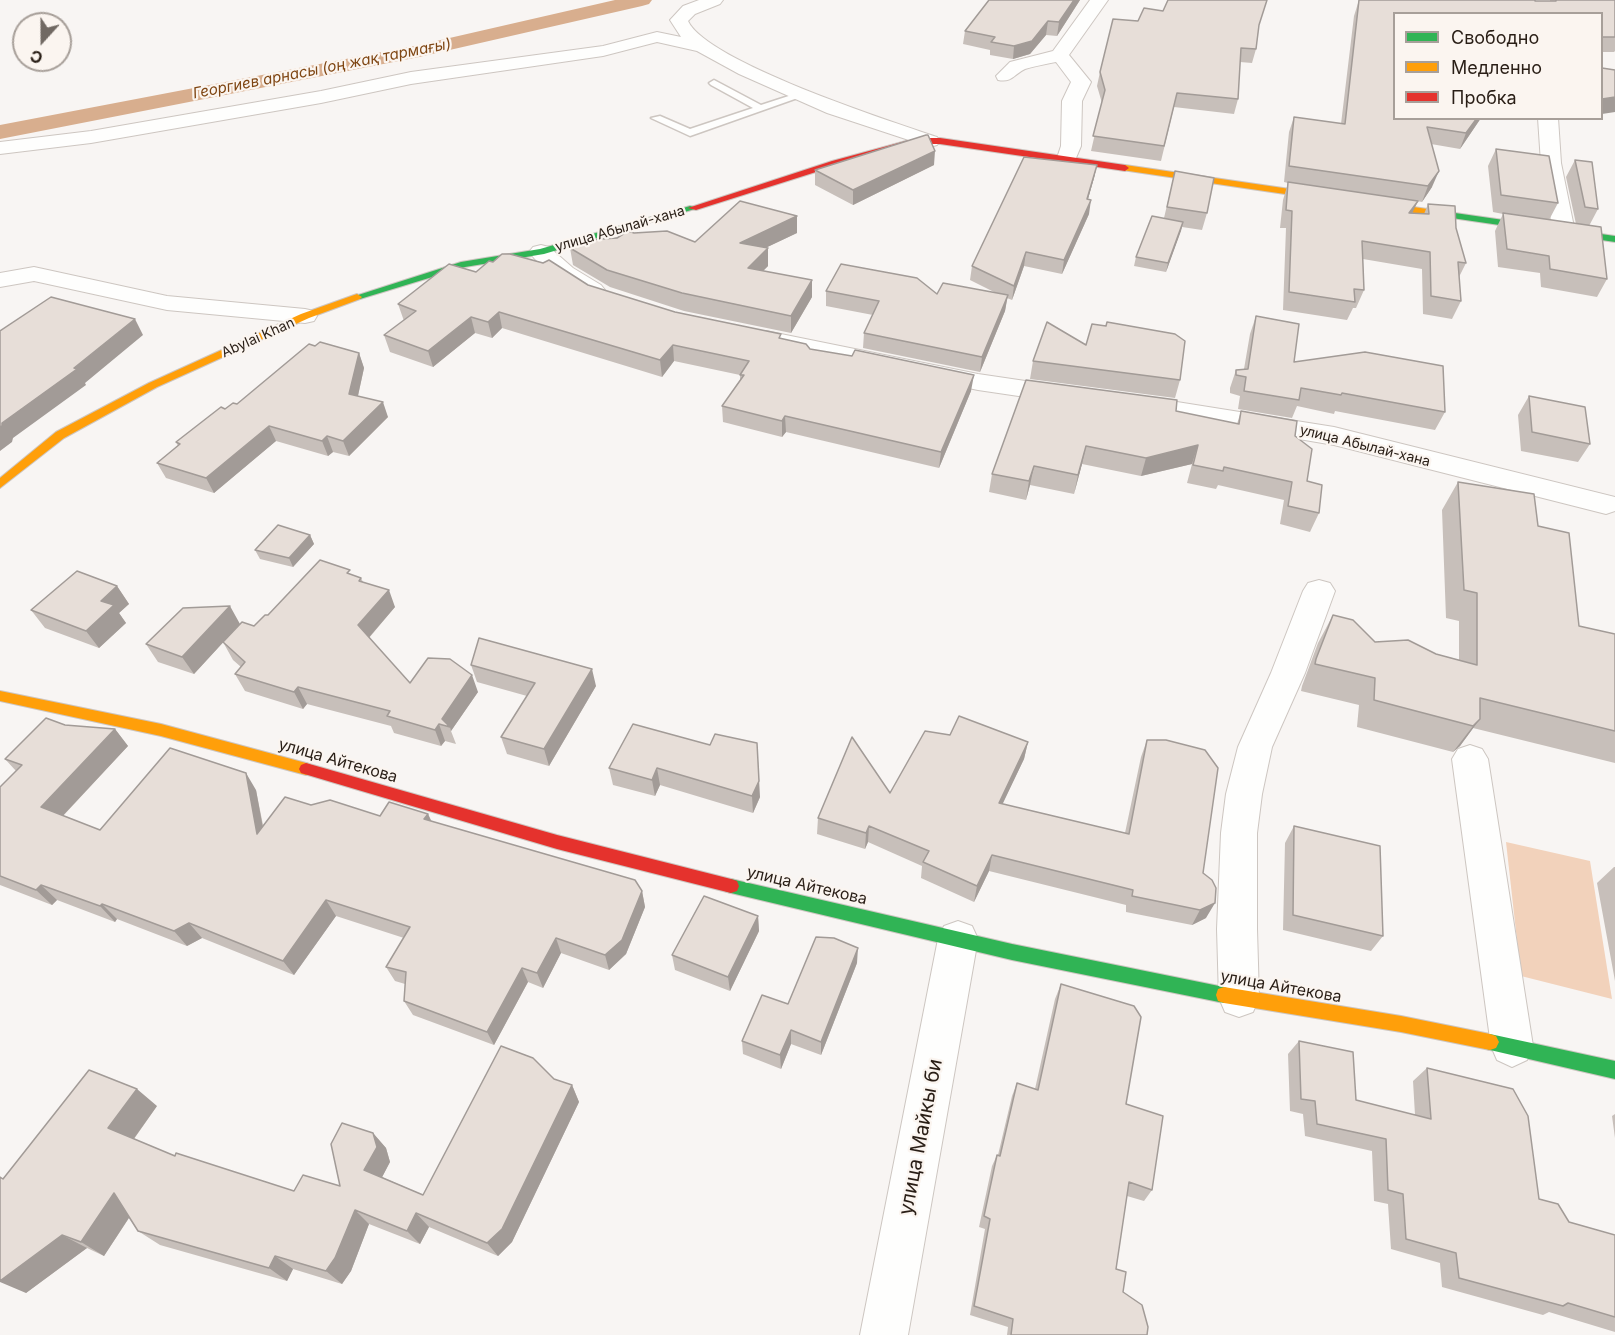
<!DOCTYPE html>
<meta charset="utf-8">
<style>
body{margin:0}
#map{position:relative;width:1615px;height:1335px;overflow:hidden;background:#f8f5f3;font-family:Inter,sans-serif}
canvas{display:block}
.legend{position:absolute;left:1393px;top:12px;width:210px;height:108px;box-sizing:border-box;background:#fbf5f0;border:2px solid #a79f99;margin:0;padding:8px 10px;list-style:none;font-size:18px;color:#291e16}
.legend li{display:flex;align-items:center;gap:12px;height:30px}
.legend b{width:30px;border:2px solid #a79f99}
.north{position:absolute;left:12px;top:12px;width:60px;height:60px;box-sizing:border-box;background:#fbf5f0;border:2px solid #a79f99;border-radius:50%;rotate:201deg;font-size:16px;font-weight:700;line-height:24px;text-align:center;color:#291e16}
.north::after{content:'';display:block;margin:auto;width:21px;height:27px;background:#716963;clip-path:polygon(50% 0,100% 100%,50% 72%,0 100%)}
</style>
<div id="map">
<canvas width="1615" height="1335"></canvas>
<ul class="legend">
<li><b style="height:8px;background:#30b455"></b>Свободно</li>
<li><b style="height:8px;background:#ff9f0a"></b>Медленно</li>
<li><b style="height:8px;background:#e5322d"></b>Пробка</li>
</ul>
<div class="north">С</div>
</div>
<script>
const c = document.querySelector('canvas').getContext('2d');
c.lineJoin = 'round';
function paint(path, color) {
  c.fillStyle = color;
  c.fill(path, 'evenodd');
}
function trace(path, color, width, dash) {
  c.strokeStyle = color;
  c.lineWidth = width;
  c.lineCap = dash ? 'butt' : 'round';
  c.setLineDash(dash || []);
  c.stroke(path);
}
function label(font, color, halo, rows, align = 'center') {
  c.font = font + ' Inter,sans-serif';
  c.lineWidth = 4.5;
  c.setLineDash([]);
  c.textBaseline = 'middle';
  c.strokeStyle = halo;
  c.fillStyle = color;
  for (const [text, x, y, turn = 0] of rows) {
    c.save();
    c.translate(x, y);
    c.rotate((+turn || 0) * Math.PI / 180);
    c.textAlign = isNaN(turn) ? turn : align;
    if (halo) c.strokeText(text, 0, 0);
    c.fillText(text, 0, 0);
    c.restore();
  }
}
paint(new Path2D(`
 M1506,842L1590,861L1612,999L1521,976Z`), '#f2d2bb');
paint(new Path2D(`
 M615,0H652L649,4L642,6L419,57L0,139V125L419,45Z`), '#d8ae8e');
const lane = new Path2D(`
 M714,80L761,105L801,92L806,95L690,136L651,118L660,116L690,129L753,108L711,85L709,83Z`);
const street = new Path2D(`
 M699,0H723L720,4L695,14L688,21C707,62 890,121 937,137L940,141L937,145L930,147L827,113L739,74L697,51L657,42L603,56L411,84L321,103L91,143L0,154V142L91,131L321,91L411,72L603,46L657,32L681,37L670,20L683,6Z
 M1090,0H1108L1069,55L1091,82L1082,101L1081,146L1073,165L1066,167L1059,165L1056,161L1061,146L1062,101L1071,82L1056,62C1046,64 1035,66 1025,69C1014,74 1012,83 998,80L996,76L1010,62L1053,51Z
 M1538,118H1558L1561,163L1575,232L1572,237L1564,239L1556,237L1553,232L1541,163Z
 M541,245L549,247L573,268L601,285L605,290L601,295C580,300 542,269 529,252L533,247Z
 M34,267L167,296L305,309L314,311L317,316L314,321L305,323L167,310L34,281L0,287V273Z
 M766,331L978,374L1066,387L1075,389L1079,395L1075,401L1066,403L978,390L757,344L753,339L757,334Z
 M1133,395L1334,427L1615,497V511L1606,514L1334,445L1124,409L1120,403L1124,397Z
 M1319,580L1330,583L1335,591L1305,673L1272,747L1262,794L1257,833V929L1259,998L1253,1012L1239,1017L1225,1012L1219,998L1217,929L1221,833L1226,794L1238,747L1271,673L1303,591L1308,583Z
 M1470,745L1482,749L1488,759L1533,1046L1527,1060L1512,1067L1497,1060L1491,1046L1452,759L1458,749Z
 M958,921L972,926L978,939L908,1335H860L938,939L944,926Z`);
const fast = new Path2D(`
 M690,206L698,208L544,254L465,267L360,299L352,297L461,262L540,249Z
 M1448,212L1615,236V242L1445,217L1443,215Z
 M731,879L1012,944L1224,987L1230,989L1232,995L1230,1001L1224,1003L1012,960L731,893L725,891L723,886L725,881Z
 M1490,1034L1615,1061V1079L1490,1050L1484,1048L1481,1042L1484,1036Z`);
const slow = new Path2D(`
 M1125,165L1448,212L1453,215L1448,218L1122,170L1121,168Z
 M357,294L362,297L360,299L309,318L157,387L64,438L0,488V478L56,432L149,383L301,314Z
 M0,691L161,724L306,763L311,765L313,769L311,773L306,775L161,736L0,701Z
 M1224,987L1401,1016L1490,1034L1496,1036L1499,1042L1496,1048L1490,1050L1401,1032L1224,1003L1218,1001L1216,995L1218,989Z`);
const jam = new Path2D(`
 M917,138H940L1125,165L1129,168L1125,171L940,144H917L838,165L696,210L688,208L832,161Z
 M306,763L557,835L731,879L737,881L739,886L737,891L731,893L557,849L301,773L299,769L301,765Z`);
trace(lane, '#cdc6c1', 3);
trace(street, '#cdc6c1', 2);
trace(fast, '#cdc6c1', 2);
trace(slow, '#cdc6c1', 2);
trace(jam, '#cdc6c1', 2);
paint(lane, '#fefefd');
paint(street, '#fefefd');
paint(fast, '#30b455');
paint(slow, '#ff9f0a');
paint(jam, '#e5322d');
paint(new Path2D(`
 M989,0H1080L1057,36L1046,35L1030,54L1013,59L990,55V50L963,44L965,31Z
 M1168,0H1267L1258,27L1256,49L1252,63L1240,62L1238,99L1234,114L1174,107L1161,161L1091,151L1102,103L1097,86L1100,72L1138,21L1163,11Z
 M1359,0L1535,1H1550V0H1615V51L1614,52H1602V14H1395V118H1481L1460,149L1431,144L1432,187L1422,202L1417,201L1412,213L1424,214L1428,204L1456,228L1466,263L1459,277L1461,301L1452,319L1423,314L1422,269L1363,259L1364,290L1356,308H1353L1347,320L1283,310L1286,228H1280L1283,200L1288,183L1284,182L1289,132L1294,117L1341,124L1354,16Z
 M1496,149L1558,203L1549,220L1576,224L1566,177L1575,160L1598,209L1589,226L1607,279L1597,297L1541,287L1540,273L1498,267L1495,231L1503,214L1493,212L1488,166Z
 M934,165L853,205L815,185V170Z
 M1097,165L1094,178L1088,199L1089,214L1062,274L1024,266L1012,300L1007,298L1005,311L980,372L863,348L864,333L873,315L826,306V291L937,294H998L970,280L972,266Z
 M1175,171L1207,213L1202,230L1182,227L1166,272L1134,266L1136,257L1164,218Z
 M634,233L695,242L797,233L765,248L768,266L763,271L812,280V297L791,333L684,311L610,287L573,265L570,248Z
 M476,272L588,285L675,312L781,338L810,349L971,391L939,468L786,432L782,437L723,422L722,406L740,380V375L674,361L662,377L502,328L492,338L475,333L433,367L390,352L384,335L404,321L398,304Z
 M1256,316L1294,362L1445,412L1435,430L1335,411L1334,414L1297,406L1292,418L1238,409L1240,396L1230,393V388L1236,370L1244,369L1250,334Z
 M1086,345L1180,380L1175,398L1030,379L1033,361Z
 M359,353L364,368L358,396L388,417L349,456L333,452L328,456L276,441L214,493L166,478L157,463L178,446L176,442L225,409L237,404Z
 M1529,396L1590,444L1578,462L1521,451L1518,415Z
 M1176,411L1237,424L1241,411L1295,436L1307,481L1319,513L1310,532L1280,524L1284,500L1218,485L1216,489L1187,483L1192,464L1141,476L1082,464L1074,494L1030,485L1026,500L989,492L992,474Z
 M1458,482L1538,526L1579,626L1615,634V763L1473,728L1460,746L1453,752L1357,727L1359,705L1301,691L1302,686L1318,643L1333,615L1375,642L1436,654L1459,660V621L1446,618L1442,510Z
 M310,535L314,544L293,567L260,559L255,550Z
 M352,575L361,578L363,582L395,607L369,638L410,683L478,692L451,731L456,744L445,741L441,746L394,733L391,726L307,704L303,709L245,691L235,674L241,667L233,660L223,642L254,626L268,615Z
 M117,586L129,604L119,613L126,623L99,648L45,628L31,610Z
 M240,624L194,674L158,662L146,644Z
 M471,665L596,686L549,766L507,754L501,737L527,696L477,682Z
 M633,724L760,797L753,813L660,785L655,796L613,785L609,768Z
 M65,725L115,729L128,746L63,816L100,830L256,790L263,825L311,805L380,816L428,814L432,822L642,891L645,907L626,954L609,970L561,953L543,988L528,982L494,1045L413,1015L404,1001L405,984L395,981L386,967L404,938L336,916L294,975L202,938L187,946L117,919L115,922L57,900L52,905L0,885V787L16,771L5,759Z
 M950,735L1028,742L1024,759L1002,804L1125,833L1141,757L1147,740L1203,873L1206,918L1192,925L1126,912V905L989,871L974,902L921,878L922,866L868,842L865,849L817,834L818,818L890,793Z
 M1294,826L1383,936L1371,951L1283,930L1285,843Z
 M1614,867H1615V981L1597,883Z
 M758,916L759,931L730,991L675,970L672,955Z
 M857,963L821,1055L791,1044L781,1069L743,1054L742,1041L788,1004Z
 M1061,984L1126,1104L1152,1190L1144,1201L1127,1196L1116,1269L1123,1292L1147,1335H1007L1008,1327L970,1315L985,1229L979,1227L992,1166L997,1155H998L1012,1096L1017,1083L1035,1089L1055,999Z
 M1299,1041L1356,1100L1415,1115L1413,1081L1427,1068L1539,1199L1569,1222L1615,1235V1332L1549,1312L1543,1315L1442,1287L1440,1263L1391,1249L1388,1204L1374,1201L1372,1151L1305,1136L1303,1114L1290,1111L1288,1054Z
 M554,1079L572,1085L579,1102L512,1242L498,1256L429,1227L420,1244L369,1224L351,1271L342,1284L293,1269L287,1281L160,1245L138,1231L129,1218L104,1256L87,1248L26,1293L3,1179L157,1106L134,1139L175,1156L294,1191L340,1186L373,1133L386,1148L390,1162L382,1177L423,1195Z
 M1615,1114V1138L1612,1116Z`), '#c7bfba');
paint(new Path2D(`
 M1074,0H1080L1057,36L1059,22Z
 M1048,21L1046,35L1030,54L1013,59L1014,46Z
 M1615,97V112L1602,114V99Z
 M1477,118H1481L1460,149L1466,133Z
 M935,151L934,165L853,205V190Z
 M1097,165L1094,178L1084,213L1087,199Z
 M1439,171L1432,187L1422,202L1428,186Z
 M1091,200L1089,214L1062,274L1064,260Z
 M1418,201L1410,218L1409,213Z
 M797,216V233L740,260V243Z
 M1183,222L1181,231L1166,272L1168,263Z
 M768,248V266L748,286V268Z
 M1026,252L1024,266L1012,300L1014,286Z
 M812,280V297L791,333V316Z
 M1008,295L1005,311L980,372L982,357Z
 M499,312L502,328L492,338L488,322Z
 M471,317L475,333L433,367L428,351Z
 M135,319L143,335L85,383L86,385L13,438L12,442L0,451V427L2,423L74,368Z
 M673,345L674,361L662,377L660,360Z
 M359,353L364,368L355,409L349,394Z
 M974,375L971,391L939,468L941,452Z
 M383,402L388,417L349,456L343,441Z
 M785,416L786,432L782,437V421Z
 M269,426L276,441L214,493L206,478Z
 M327,436L333,452L328,456L322,441Z
 M1198,445L1192,464L1141,476L1146,458Z
 M1086,446L1082,464L1074,494L1078,475Z
 M1034,466L1030,485L1026,500L1029,481Z
 M310,535L314,544L293,567L289,558Z
 M117,586L129,604L119,613L126,623L99,648L86,631L101,601Z
 M389,590L395,607L365,642L358,625Z
 M230,606L240,624L194,674L182,657Z
 M592,669L596,686L549,766L544,749Z
 M472,675L478,692L451,731L450,727L442,719Z
 M298,687L307,704L303,709L294,692Z
 M1480,719L1460,746L1453,752L1473,726Z
 M439,724L445,741L441,746L435,730Z
 M115,729L128,746L56,823L41,807Z
 M1028,742L1024,759L995,820L999,803Z
 M758,760L760,797L753,813L752,796Z
 M657,768L660,785L655,796L652,780Z
 M246,773L256,790L267,850L257,834Z
 M428,814L435,830L424,819Z
 M869,826L868,842L865,849L866,833Z
 M992,855L989,871L974,902L977,886Z
 M41,885L57,900L52,905L36,890Z
 M642,891L645,907L626,954L609,970L605,955Z
 M326,900L336,916L294,975L283,961Z
 M1215,903L1206,918L1192,925L1200,910Z
 M102,904L117,919L115,922L100,906Z
 M758,916L759,931L730,991L728,977Z
 M189,923L202,938L187,946L174,931Z
 M556,938L561,953L543,988L537,973Z
 M858,948L857,963L821,1055V1042Z
 M522,968L528,982L494,1045L487,1032Z
 M791,1030V1044L781,1069L780,1055Z
 M572,1085L579,1102L512,1242L498,1256L487,1243Z
 M137,1089L157,1106L130,1144L108,1128Z
 M373,1133L386,1148L390,1162L378,1185L364,1170Z
 M114,1193L136,1207L104,1256L81,1242Z
 M355,1210L369,1224L351,1271L342,1284L326,1271Z
 M416,1213L429,1227L420,1244L407,1231Z
 M62,1235L87,1248L26,1293L0,1282V1281Z
 M275,1256L293,1269L287,1281L269,1268Z`), '#a29b97');
const building = new Path2D(`
 M989,0H1074L1059,22L1048,21L1032,41L1014,46L991,42L995,37L965,31Z
 M1168,0H1267L1259,25L1256,49L1241,48L1238,99L1177,93L1164,146L1093,136L1105,90L1100,72L1113,19L1138,21L1144,8L1163,11Z
 M1359,0H1535V1H1556V0H1615V37H1602V14H1395V118H1477L1466,133L1427,127L1439,171L1428,186L1289,166L1294,117L1345,124Z
 M1602,68L1615,70V97L1602,99Z
 M926,135H928L935,151L853,190L815,170Z
 M1496,149L1549,156L1558,203L1501,195Z
 M1024,157L1097,165L1087,199L1091,200L1064,260L1026,252L1014,286L972,266Z
 M1575,160L1592,162L1598,209L1585,207Z
 M1175,171L1214,178L1207,213L1167,207Z
 M1288,182L1418,201L1409,213L1429,214L1428,204L1455,206L1456,228L1466,263L1458,262L1461,301L1431,296L1430,252L1362,241L1364,290L1354,289L1355,302L1289,292L1292,211L1286,210Z
 M740,201L797,216L740,243L768,248L748,268L812,280L791,316L682,293L607,270L570,248L587,240L617,238L628,231L634,233L667,231L695,242Z
 M1503,213L1601,227L1607,279L1550,269L1549,256L1507,249Z
 M1152,216L1183,222L1168,263L1136,257Z
 M502,254H510L543,263L549,260L588,285L675,312L781,334L779,338L806,344L810,349L852,356L855,350L974,375L941,452L785,416L782,421L722,406L744,375H740L749,361L673,345L660,360L499,312L488,322L471,317L428,351L384,335L416,311L398,304L449,264L476,272L489,261L493,262Z
 M841,264L917,278L937,294L943,283L1008,295L982,357L864,333L879,301L826,291Z
 M51,297L135,319L74,368L77,369L2,423V426L0,427V331Z
 M1256,316L1299,324L1294,362L1365,352L1443,366L1445,412L1342,393L1341,395L1301,388L1299,400L1244,391L1246,377L1236,375V370L1248,369Z
 M1047,322L1086,345L1092,324L1106,326L1107,322L1175,334L1185,341L1180,380L1033,361Z
 M320,342L359,353L349,394L383,402L343,441L327,436L322,441L269,426L206,478L157,463L180,444L176,442L221,407L225,409L233,403L237,404L309,344L315,346Z
 M1026,380L1177,400L1176,411L1239,424L1241,411L1297,421L1295,436L1312,449L1307,481L1322,485L1319,513L1288,506L1292,482L1224,467L1223,471L1193,465L1198,445L1146,458L1086,446L1078,475L1034,466L1029,481L992,474Z
 M1529,396L1585,407L1590,444L1532,432Z
 M1458,482L1534,494L1538,526L1569,533L1579,626L1615,634V731L1480,698V719L1473,726L1374,700L1375,678L1315,664L1316,659L1333,615L1353,620L1375,642L1408,640L1436,654L1477,665V593L1464,590Z
 M278,525L310,535L289,558L255,550Z
 M320,560L350,570L347,573L361,578L359,581L389,590L358,625L410,683L428,658L450,659L472,675L442,719L450,727L439,724L435,730L387,716L390,711L298,687L294,692L235,674L245,662L223,642L242,622L254,626L265,615H268Z
 M77,571L117,586L101,601L114,605L86,631L31,610Z
 M230,606L182,657L146,644L183,608Z
 M479,638L592,669L544,749L501,737L535,683L471,665Z
 M959,716L1028,742L999,803L1129,834L1147,740H1166L1205,750L1218,768L1203,873L1212,880L1216,888L1215,903L1200,910L1132,896L1133,890L992,855L977,886L923,862L929,851L869,826L866,833L818,818L852,737L890,793L925,731L950,735Z
 M46,718L65,725L115,729L41,807L100,830L170,748L246,773L257,834L285,797L311,805L330,800L380,816L389,802L428,814L424,819L635,880L642,891L622,940L605,955L556,938L537,973L522,968L487,1032L404,1001L406,972L386,967L410,927L326,900L283,961L189,923L174,931L102,904L100,906L41,885L36,890L0,876V787L22,765L5,759Z
 M633,724L710,745L715,734L757,743L759,781L752,796L657,768L652,780L609,768Z
 M1294,826L1380,846L1383,936L1293,915Z
 M704,896L758,916L728,977L672,955Z
 M816,937L834,938L858,948L821,1042L791,1030L780,1055L742,1041L762,995L788,1004Z
 M1061,984L1134,1006L1141,1017L1126,1104L1163,1116L1152,1190L1129,1182L1116,1269L1126,1272L1123,1292L1142,1305L1148,1327L1147,1335H1011L1013,1319L974,1306L990,1219L984,1216L997,1155L1000,1156L1017,1083L1038,1090Z
 M1299,1041L1353,1052L1356,1100L1431,1119L1427,1068L1513,1089L1528,1116L1539,1199L1558,1204L1569,1222L1615,1235V1317L1568,1303L1563,1306L1459,1278L1456,1253L1406,1239L1403,1194L1388,1190L1386,1139L1317,1124L1315,1101L1301,1099Z
 M501,1046L533,1058L554,1079L572,1085L502,1229L487,1243L416,1213L407,1231L355,1210L335,1258L326,1271L275,1256L269,1268L138,1231L114,1193L81,1242L62,1235L0,1281V1177L3,1179L89,1070L137,1089L108,1128L175,1156L176,1153L294,1191L303,1175L340,1186L331,1144L342,1123L373,1133L377,1147L364,1170L423,1195Z`);
paint(building, '#e7ded8');
trace(building, '#a29b97', 1.5);
label('14px', '#291e16', '#fbf5f0', [
 ["улица Абылай-хана",620,229,-16],
 ["Abylai Khan",258,338,-24],
 ["улица Абылай-хана",1365,446,14]
]);
label('italic 15px', '#7f4613', '#fbf5f0', [
 ["Георгиев арнасы (оң жақ тармағы)",322,69,-11]
]);
label('16px', '#291e16', '#fbf5f0', [
 ["улица Айтекова",338,761,16],
 ["улица Айтекова",807,886,13],
 ["улица Айтекова",1281,987,10]
]);
label('20px', '#291e16', '#fbf5f0', [
 ["улица Майкы би",921,1137,-79]
]);
</script>
